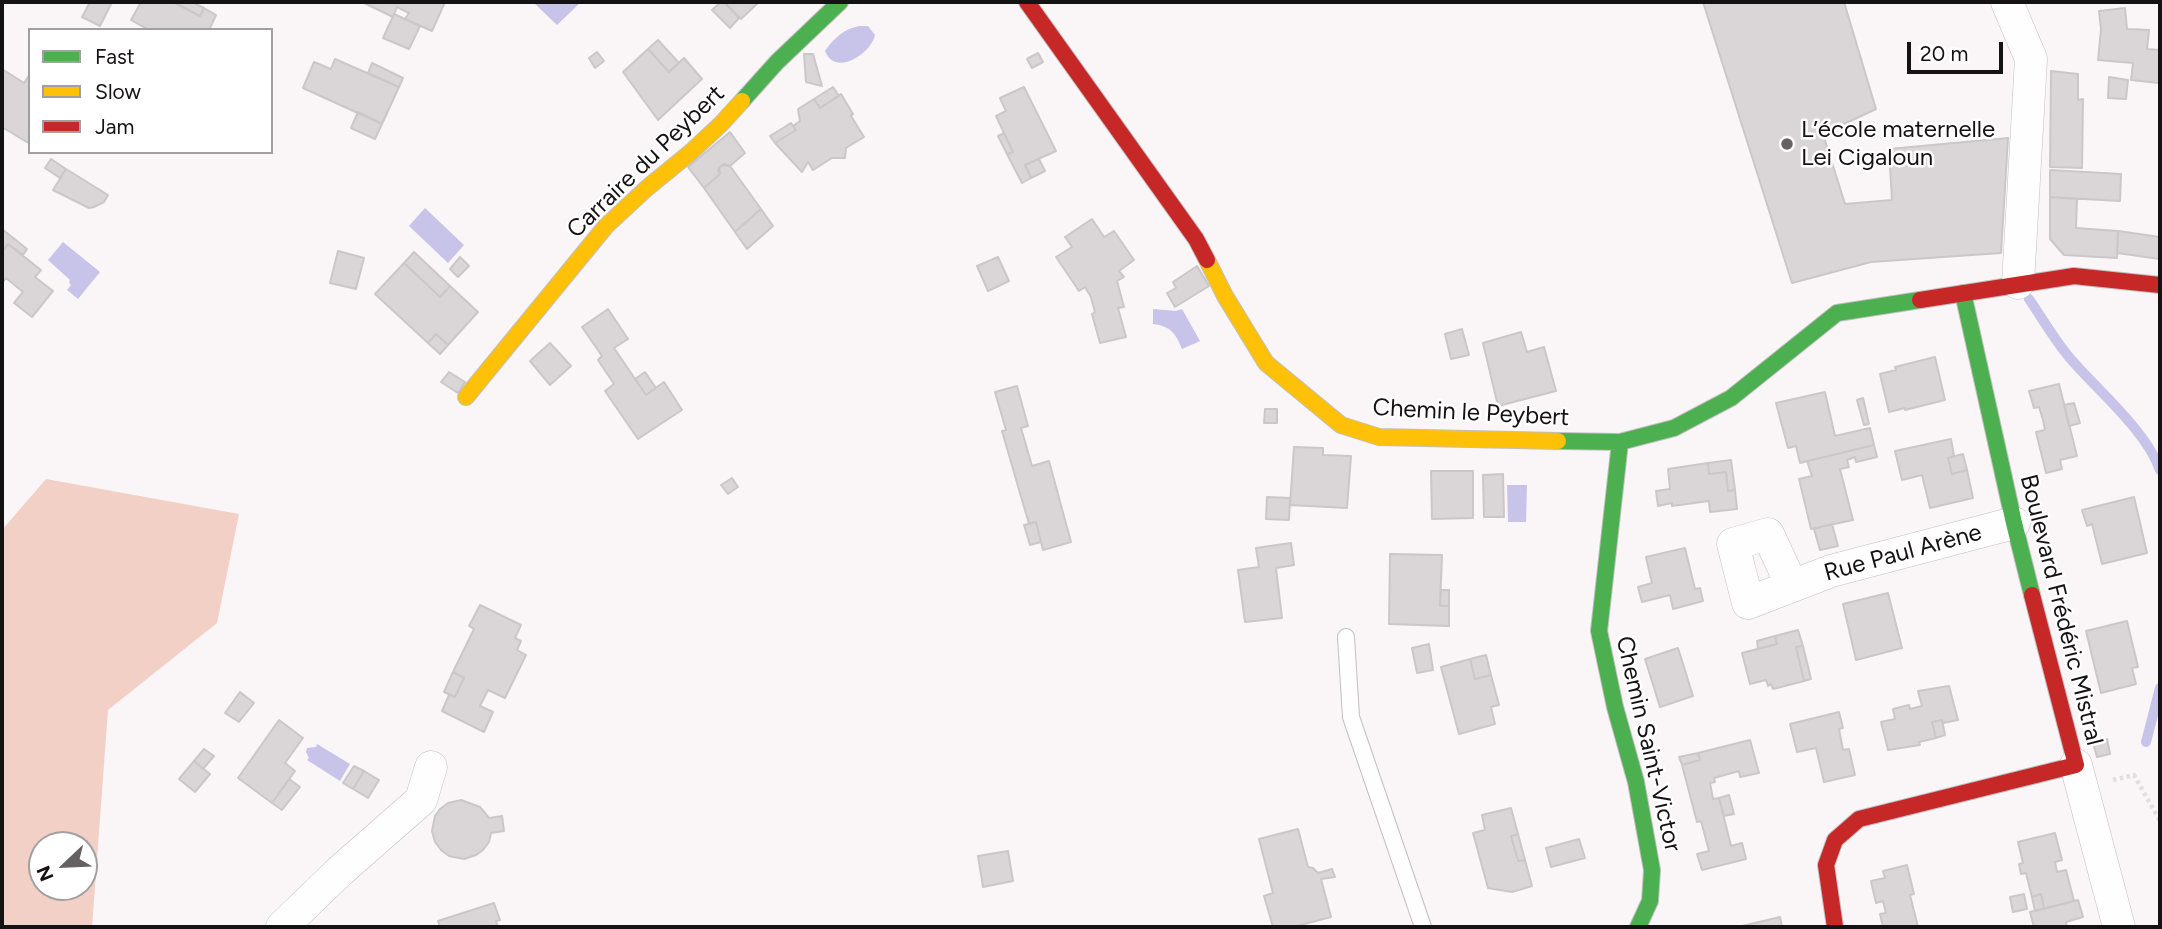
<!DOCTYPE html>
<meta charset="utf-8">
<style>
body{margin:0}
#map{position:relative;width:2162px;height:929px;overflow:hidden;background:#faf5f7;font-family:Figtree,sans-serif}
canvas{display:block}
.frame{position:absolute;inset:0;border:4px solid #151213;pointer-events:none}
.legend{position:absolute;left:28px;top:28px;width:245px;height:126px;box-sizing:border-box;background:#fff;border:2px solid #a1a0a1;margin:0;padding:9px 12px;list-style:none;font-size:21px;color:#151213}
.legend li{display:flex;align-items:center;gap:14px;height:35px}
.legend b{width:35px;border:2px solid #a1a0a1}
.north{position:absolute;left:28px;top:831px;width:70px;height:70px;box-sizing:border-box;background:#fff;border:2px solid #a1a0a1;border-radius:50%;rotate:247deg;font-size:19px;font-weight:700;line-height:28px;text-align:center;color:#151213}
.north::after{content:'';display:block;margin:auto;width:24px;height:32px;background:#656163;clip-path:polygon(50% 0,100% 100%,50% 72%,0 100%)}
.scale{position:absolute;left:1907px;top:42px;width:96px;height:32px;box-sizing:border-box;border:4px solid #151213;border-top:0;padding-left:9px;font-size:21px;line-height:24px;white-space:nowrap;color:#151213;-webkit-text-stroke:5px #fff;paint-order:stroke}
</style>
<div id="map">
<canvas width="2162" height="929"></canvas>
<div class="frame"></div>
<ul class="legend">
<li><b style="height:9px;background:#4caf50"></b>Fast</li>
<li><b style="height:9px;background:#ffc107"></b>Slow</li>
<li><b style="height:9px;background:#c62828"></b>Jam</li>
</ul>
<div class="north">N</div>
<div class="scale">20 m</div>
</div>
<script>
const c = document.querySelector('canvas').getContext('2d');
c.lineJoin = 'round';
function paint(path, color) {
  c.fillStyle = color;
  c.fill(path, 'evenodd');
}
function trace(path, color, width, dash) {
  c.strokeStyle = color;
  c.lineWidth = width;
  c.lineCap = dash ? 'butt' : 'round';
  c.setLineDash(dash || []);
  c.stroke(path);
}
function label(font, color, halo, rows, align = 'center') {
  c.font = font + ' Figtree,sans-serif';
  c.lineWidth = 5;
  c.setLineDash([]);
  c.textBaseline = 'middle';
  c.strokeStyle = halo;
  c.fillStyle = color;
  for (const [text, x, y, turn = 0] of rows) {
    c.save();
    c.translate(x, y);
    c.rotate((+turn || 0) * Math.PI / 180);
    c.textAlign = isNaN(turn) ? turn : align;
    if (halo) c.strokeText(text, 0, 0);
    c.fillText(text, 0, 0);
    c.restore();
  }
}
paint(new Path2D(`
 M46,479L239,514L217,623L108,710L92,927H2V530ZM42,845H84V887H42Z`), '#f2d0c6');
paint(new Path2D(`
 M533,2H581L557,25Z
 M859,26H868L875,35C871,54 835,77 825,51C834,38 844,29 859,26Z
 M425,208L464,245L448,263L409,226Z
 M63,242L100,272L78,299L67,290L71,285L69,282L70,280L48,260Z
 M1153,309L1176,311L1182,309L1200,341L1182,349C1176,334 1171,326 1153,324Z
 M1507,485H1527L1526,522H1508Z
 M317,744L350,764L340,781L307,760L309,758L306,752L307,748L316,747Z`), '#c8c3e8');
trace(new Path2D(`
 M2029,299C2042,318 2054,339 2069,357C2096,389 2146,430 2160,470
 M2146,742L2160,688`), '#c8c3e8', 10);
const building = new Path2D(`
 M90,2H112L100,26L82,17Z
 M141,2H173L200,16L204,8L216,15L209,30H149L131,20Z
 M173,2H192L204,8L200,16Z
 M362,2H445L432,31L405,19L409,13L397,7L393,17Z
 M721,2H724L739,18L730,28L712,10Z
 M724,2H759L741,19Z
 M1703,2H1844L1876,109L1823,134L1845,204L1892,200L1889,149L2008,138L2001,253L1871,262L1792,283Z
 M2125,8L2127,29L2149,30L2147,49L2160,50L2159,83L2131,80L2133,63L2098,60L2101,29L2099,11Z
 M394,14L420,26L409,49L383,38Z
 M658,40L679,63L669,72L648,49Z
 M648,49L669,72L684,58L702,79L658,120L623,72Z
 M597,52L604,61L595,68L589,58Z
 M1038,53L1043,62L1032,68L1027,59Z
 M804,54H813L822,86L806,82Z
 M335,59L399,87L382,124L303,88L314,62L331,69Z
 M372,63L403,78L399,87L368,73Z
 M2,69L24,83L30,74V144L2,127Z
 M2051,71L2078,74V100L2083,99L2082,168L2050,167Z
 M2109,77L2128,80L2126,99L2108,98Z
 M833,87L839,96L820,108L814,99Z
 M1024,87L1056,151L1025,165L1031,178L1022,183L1007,154L1013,152L996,116L1006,111L1000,98Z
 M841,94L853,114L851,116L864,137L846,148L845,158H832L813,170L808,162L802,172L775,143L796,130L793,126L800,121L798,109L814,99L820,108Z
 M358,112L382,124L375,139L351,128Z
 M791,123L796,130L775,143L770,136Z
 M730,132L745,153L730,166L722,165L718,170L720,174L704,188L688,167Z
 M1004,133L1013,152L1007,154L998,136Z
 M51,159L66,169L60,178L45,168Z
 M1039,159L1045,171L1031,178L1025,165Z
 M724,164L730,166L761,209L735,232L704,188L720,174L719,168Z
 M66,169L108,195L104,202L94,207L89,208L53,190Z
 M2050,170L2121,174L2120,201L2050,197Z
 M2050,197L2077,199L2076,228L2118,231L2117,258L2064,255L2050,239Z
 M761,209L773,226L747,249L735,232Z
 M1092,219L1104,237L1114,231L1134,260L1119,271L1124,277L1117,281L1124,307L1118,308L1126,337L1100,343L1092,314L1095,312L1091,297L1085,287L1079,291L1056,257L1072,247L1065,237Z
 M2,229L27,249L23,255L8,244L2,252Z
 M2118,231L2160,237V259L2117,253Z
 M8,244L41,270L35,277L53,291L32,317L14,303L23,292L6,278L2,283V252Z
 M338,251L364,258L356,289L330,283Z
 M414,252L450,286L440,297L404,263Z
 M460,257L469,266L458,277L450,269Z
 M998,257L1009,281L988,291L977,266Z
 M404,263L440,297L450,286L478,312L448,345L436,334L428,343L375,294Z
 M1197,266L1209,286L1175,307L1167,293L1176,288L1173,282Z
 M608,309L628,339L614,348L646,395L664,382L682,410L638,439L605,391L614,384L598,360L602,356L582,327Z
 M1462,329L1469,355L1451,359L1445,334Z
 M1521,332L1527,352L1544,347L1556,391L1498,406L1483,343Z
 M436,334L448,345L440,354L428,343Z
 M550,343L571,366L550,385L530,361Z
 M1935,357L1945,400L1905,410V408L1889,412L1880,374L1896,370L1895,367Z
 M449,372L465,382L458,393L441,382Z
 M645,372L656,388L646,395L635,379Z
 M2059,384L2077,456L2060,460L2062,469L2046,473L2036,432L2045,430L2043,420L2039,407L2034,408L2029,391Z
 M1017,386L1028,426L1021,428L1032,466L1049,461L1071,542L1043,550L1036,522L1029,524L1002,431L1006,430L995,392Z
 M1825,392L1835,436L1870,428L1874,445L1800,463L1796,446L1788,448L1776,403Z
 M1863,398L1869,424L1864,425L1857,400Z
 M2074,403L2080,423L2069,426L2064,405Z
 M1265,409H1277V423H1264Z
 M1951,439L1954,456L1948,458L1952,474L1967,470L1973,498L1930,508L1922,475L1902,480L1895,451Z
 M1874,445L1877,457L1856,462L1855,457L1847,460L1849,467L1840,469L1853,520L1811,529L1799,479L1812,476L1807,461Z
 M1294,447L1323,448V455L1351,456L1347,508L1290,505Z
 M1963,454L1967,470L1952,474L1948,458Z
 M1731,460L1735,490L1728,491L1726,472L1709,474L1708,463Z
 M1708,463L1709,474L1726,472L1728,491L1735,490L1737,509L1710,512L1709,501L1672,506V503L1658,506L1656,491L1670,489L1668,469Z
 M1431,471H1473V518L1432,519Z
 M1503,474L1504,517H1484L1483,475Z
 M732,478L738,487L728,494L721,485Z
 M1267,497L1290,498L1289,520L1266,519Z
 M2134,497L2147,553L2102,564L2092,524L2087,526L2082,510Z
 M1036,522L1041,542L1030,545L1024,525Z
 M1832,524L1838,546L1820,550L1814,529Z
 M1291,543L1294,565L1276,568L1282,618L1245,622L1238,570L1259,567L1256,548Z
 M1685,548L1695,589L1700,588L1703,601L1673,609L1670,595L1642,602L1638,587L1652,583L1646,557Z
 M1390,554L1442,555L1440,606H1449V626L1389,624Z
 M1441,590H1449V606H1440Z
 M1888,593L1902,648L1856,660L1843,604Z
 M480,605L521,625L515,638L521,641L517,650L526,655L505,698L488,690L480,706L493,712L484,732L442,711L449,695L455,697L464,678L453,672L474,629L469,626Z
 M2127,621L2138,667L2132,668L2136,684L2101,693L2086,631Z
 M1798,630L1803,646L1796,647L1804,681L1773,689L1771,684L1768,686L1766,680L1750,684L1742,653L1777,644L1775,636Z
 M1775,636L1777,644L1758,649L1757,641Z
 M1429,644L1433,670L1417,673L1412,648Z
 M1803,646L1811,679L1804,681L1796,647Z
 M1678,648L1693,696L1660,707L1645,659Z
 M1486,655L1491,675L1475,679L1470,659Z
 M1470,659L1475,679L1491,675L1499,705L1491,707L1495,724L1459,734L1441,667Z
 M453,672L464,678L455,697L444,692Z
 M1949,686L1958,720L1943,723L1942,720L1932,722L1936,738L1919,742L1920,745L1888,750L1881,722L1895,719L1893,709L1909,705L1910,709L1922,706L1918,691Z
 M240,692L254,703L239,722L225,713Z
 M1839,712L1843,728L1839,729L1843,750L1849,749L1855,775L1824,782L1816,748L1797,752L1790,724Z
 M279,720L303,738L285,763L295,771L272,803L238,778Z
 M1942,720L1945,735L1936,738L1932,722Z
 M2107,739L2110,754L2097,757L2093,743Z
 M1750,740L1759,773L1740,777L1739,771L1714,778L1715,782L1710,783L1713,799L1719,798L1731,846L1742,843L1746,859L1702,870L1697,854L1709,851L1701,821L1697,822L1682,765L1700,760L1698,753Z
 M204,749L214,756L203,769L194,761Z
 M1698,753L1700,760L1682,765L1679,757Z
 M194,761L210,774L195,792L179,779Z
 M354,766L364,771L353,789L343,783Z
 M364,771L379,780L368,798L353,789Z
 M289,779L300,787L282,810L272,803Z
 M1729,795L1734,814L1724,816L1719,798Z
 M461,800L480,807L489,818L502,816L504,831L491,833L489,842L483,850L476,855L464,859L449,856L441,850L435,842L432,831L435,816L440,809L448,803Z
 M1511,808L1518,834L1511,836L1518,861L1525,860L1532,886L1512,892L1488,888L1473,833L1485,830L1482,815Z
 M1298,829L1308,867L1313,868L1318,873L1332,869L1335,877L1321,879L1331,917L1293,927H1273L1264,896L1273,893L1259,839Z
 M2055,833L2062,860L2055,862L2057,872L2066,870L2074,901L2044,909L2041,894L2032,897L2026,873L2021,874L2019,864L2023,863L2018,842Z
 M1518,834L1525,860L1518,861L1511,836Z
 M1579,839L1585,858L1551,867L1546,848Z
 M1008,851L1013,881L983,887L978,856Z
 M1907,865L1914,894L1910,895L1918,927H1883L1880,914L1886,913L1883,901L1876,903L1871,881L1885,878L1883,871Z
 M2024,894L2027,909L2013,912L2010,897Z
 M2041,894L2044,909L2035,911L2032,897Z
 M2078,900L2083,917L2066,922L2067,927H2034L2030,912Z
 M494,903L500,920L496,921L498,927H440L438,921Z
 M1780,917L1782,927H1738Z`);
paint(building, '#dad6d7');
trace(building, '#cbc7c8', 2);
const lane = new Path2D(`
 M1346,637L1351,717L1423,927`);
const street = new Path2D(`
 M2007,2L2031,59L2018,283
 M1792,586L1768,534L1733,544L1748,603L1831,571L2014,523
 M2076,765L2119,927
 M282,927L340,871L421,800L431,767`);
const fast = new Path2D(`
 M742,101L777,62L840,2
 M1963,293L2014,523L2032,595
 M1558,441L1620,442L1674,428L1731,398L1837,313L1920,300
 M1620,442L1599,631L1615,707L1636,782L1652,870L1650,901L1638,927`);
const slow = new Path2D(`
 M1207,260L1225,296L1266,363L1341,425L1379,437L1558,441
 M466,397L606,226L647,188L691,152L721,124L742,101`);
const jam = new Path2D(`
 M1027,2L1196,239L1207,260
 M1920,300L2074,276L2160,285
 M1835,927L1826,865L1835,840L1859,819L2076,765L2032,595`);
trace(lane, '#c2bfc1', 18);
trace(street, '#c2bfc1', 33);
trace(fast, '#c2bfc1', 18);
trace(slow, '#c2bfc1', 18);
trace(jam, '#c2bfc1', 18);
trace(new Path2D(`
 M2113,780L2134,775L2160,821`), '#e0dede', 4.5, [3.5, 3.5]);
trace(lane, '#fefefe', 16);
trace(street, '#fefefe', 32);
trace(fast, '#4caf50', 16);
trace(slow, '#ffc107', 16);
trace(jam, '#c62828', 16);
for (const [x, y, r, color] of [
 [1787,144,7,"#656163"]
]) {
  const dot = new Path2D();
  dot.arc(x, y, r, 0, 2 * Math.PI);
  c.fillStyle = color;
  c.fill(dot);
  trace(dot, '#fff', 2.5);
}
label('24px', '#151213', '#fff', [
 ["L’école maternelle",1801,130],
 ["Lei Cigaloun",1801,158]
], 'left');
label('24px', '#151213', '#fff', [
 ["Carraire du Peybert",646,162,-44],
 ["Chemin le Peybert",1471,413,3],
 ["Rue Paul Arène",1903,553,-15],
 ["Boulevard Frédéric Mistral",2061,610,76],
 ["Chemin Saint-Victor",1648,744,77]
]);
</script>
